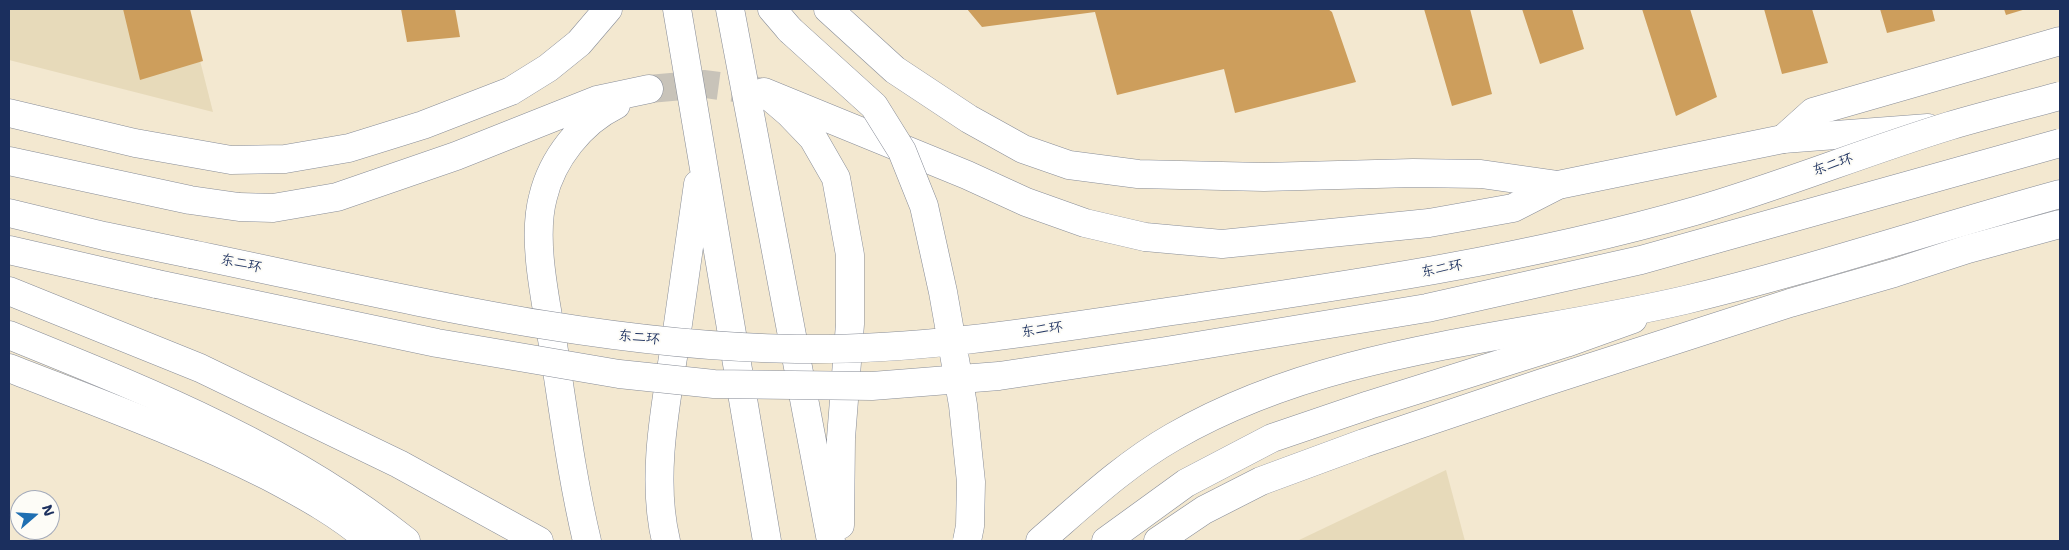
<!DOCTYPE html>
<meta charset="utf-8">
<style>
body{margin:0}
#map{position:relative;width:2069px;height:550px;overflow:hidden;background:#f3e8d0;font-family:"Shantell Sans",sans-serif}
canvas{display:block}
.frame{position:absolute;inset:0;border:10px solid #1b2f5e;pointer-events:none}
.north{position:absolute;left:10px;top:490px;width:50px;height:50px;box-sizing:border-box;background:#fdfcf7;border:1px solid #a3aaba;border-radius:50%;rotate:71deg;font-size:14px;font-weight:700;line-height:20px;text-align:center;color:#1b2f5e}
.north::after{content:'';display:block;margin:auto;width:18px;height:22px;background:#1f6fb2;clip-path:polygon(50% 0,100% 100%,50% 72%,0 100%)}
</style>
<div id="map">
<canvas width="2069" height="550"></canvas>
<div class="frame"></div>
<div class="north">N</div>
</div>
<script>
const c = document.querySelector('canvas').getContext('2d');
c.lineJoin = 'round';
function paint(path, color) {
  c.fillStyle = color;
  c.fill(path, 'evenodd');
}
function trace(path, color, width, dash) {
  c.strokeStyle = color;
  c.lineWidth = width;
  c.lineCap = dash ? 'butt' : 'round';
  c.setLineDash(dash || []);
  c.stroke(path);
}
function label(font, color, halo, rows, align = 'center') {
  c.font = font + ' "Shantell Sans","LXGW WenKai TC",sans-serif';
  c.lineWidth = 4;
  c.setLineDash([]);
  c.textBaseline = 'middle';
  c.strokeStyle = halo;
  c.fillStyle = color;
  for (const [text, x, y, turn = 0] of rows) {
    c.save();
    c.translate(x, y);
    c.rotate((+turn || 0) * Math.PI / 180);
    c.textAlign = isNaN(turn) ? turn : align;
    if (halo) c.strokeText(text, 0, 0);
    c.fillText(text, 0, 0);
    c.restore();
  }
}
paint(new Path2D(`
 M9,9H187L213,112L9,60Z
 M1446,470L1465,541H1297Z`), '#e7daba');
paint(new Path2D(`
 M123,9H190L203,61L140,80Z
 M401,9H455L460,37L407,42Z
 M967,9H1328L1332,12L1356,82L1235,113L1224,69L1117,95L1095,12L982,27Z
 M1424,9H1470L1492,94L1452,106Z
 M1522,9H1572L1584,49L1540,64Z
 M1642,9H1690L1717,97L1676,116Z
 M1764,9H1812L1828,63L1782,74Z
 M1880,9H1932L1935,21L1887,33Z
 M2004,9H2026L2006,15Z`), '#cd9e5c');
trace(new Path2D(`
 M649,89L705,84L764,92`), '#c8c3b9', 28, [28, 14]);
const tertiary = new Path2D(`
 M1783,139L1813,112L2060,41
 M9,368C96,402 184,434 268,476C304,495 339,514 370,541
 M1158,541L1204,510L1261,481L1364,443L1542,383L1790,303L1894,273L1968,249L2060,224`);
const primary = new Path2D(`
 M677,9L767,541
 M730,9L831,541
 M828,9L895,70L969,119L1023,149L1069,165L1138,174L1264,177L1413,173L1481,174L1558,185
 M768,95L789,113L813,138L836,178L850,255V324L841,438L840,525
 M9,113L135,143L231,160L285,159L349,148L423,125L511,91L548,68L579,43L608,9
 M9,335C147,391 289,447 406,541
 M666,541C651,479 665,408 675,345C683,291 690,237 698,184
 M1106,541L1186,483L1272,438L1369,405L1566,343L1633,319`);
const trunk = new Path2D(`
 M772,9L790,30
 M764,92L967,175L1026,202L1085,223L1145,237L1222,244L1429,223L1513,208L1558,185L1783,139L1928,128
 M9,161L190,200L239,207L273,208L337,197L456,156L597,100L649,89
 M9,213L104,236L191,254
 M9,250L157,284
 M9,291L200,368L399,464L539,541
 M587,541C572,478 564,415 554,351C547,306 531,241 543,197C552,159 581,122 616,105
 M1040,541C1083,504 1124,465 1173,437C1329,347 1513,340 1685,300C1811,270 1935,228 2060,194`);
trace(tertiary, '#878c97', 29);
trace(primary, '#878c97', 29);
trace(trunk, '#878c97', 29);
trace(tertiary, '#fff', 28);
trace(primary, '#fff', 28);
trace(trunk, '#fff', 28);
const trunkBridge = new Path2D(`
 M790,30L874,106L902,151L924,206L943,292L963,405L971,482L970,526L967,541
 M191,254C391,295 590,346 796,349C927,351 1057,328 1187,309C1357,284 1528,259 1695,211C1781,186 1864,152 1949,126C1986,115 2023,106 2060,96
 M157,284L437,343L619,374L714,384L872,386L999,376L1166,351L1427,308L1641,260L2060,143`);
trace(trunkBridge, '#878c97', 29, []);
trace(trunkBridge, '#fff', 28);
label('14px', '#1b2f5e', '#fdfcf7', [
 ["东二环",1833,165,-19],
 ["东二环",241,264,12],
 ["东二环",1442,269,-11],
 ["东二环",1042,330,-8],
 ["东二环",639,338,6]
]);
</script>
